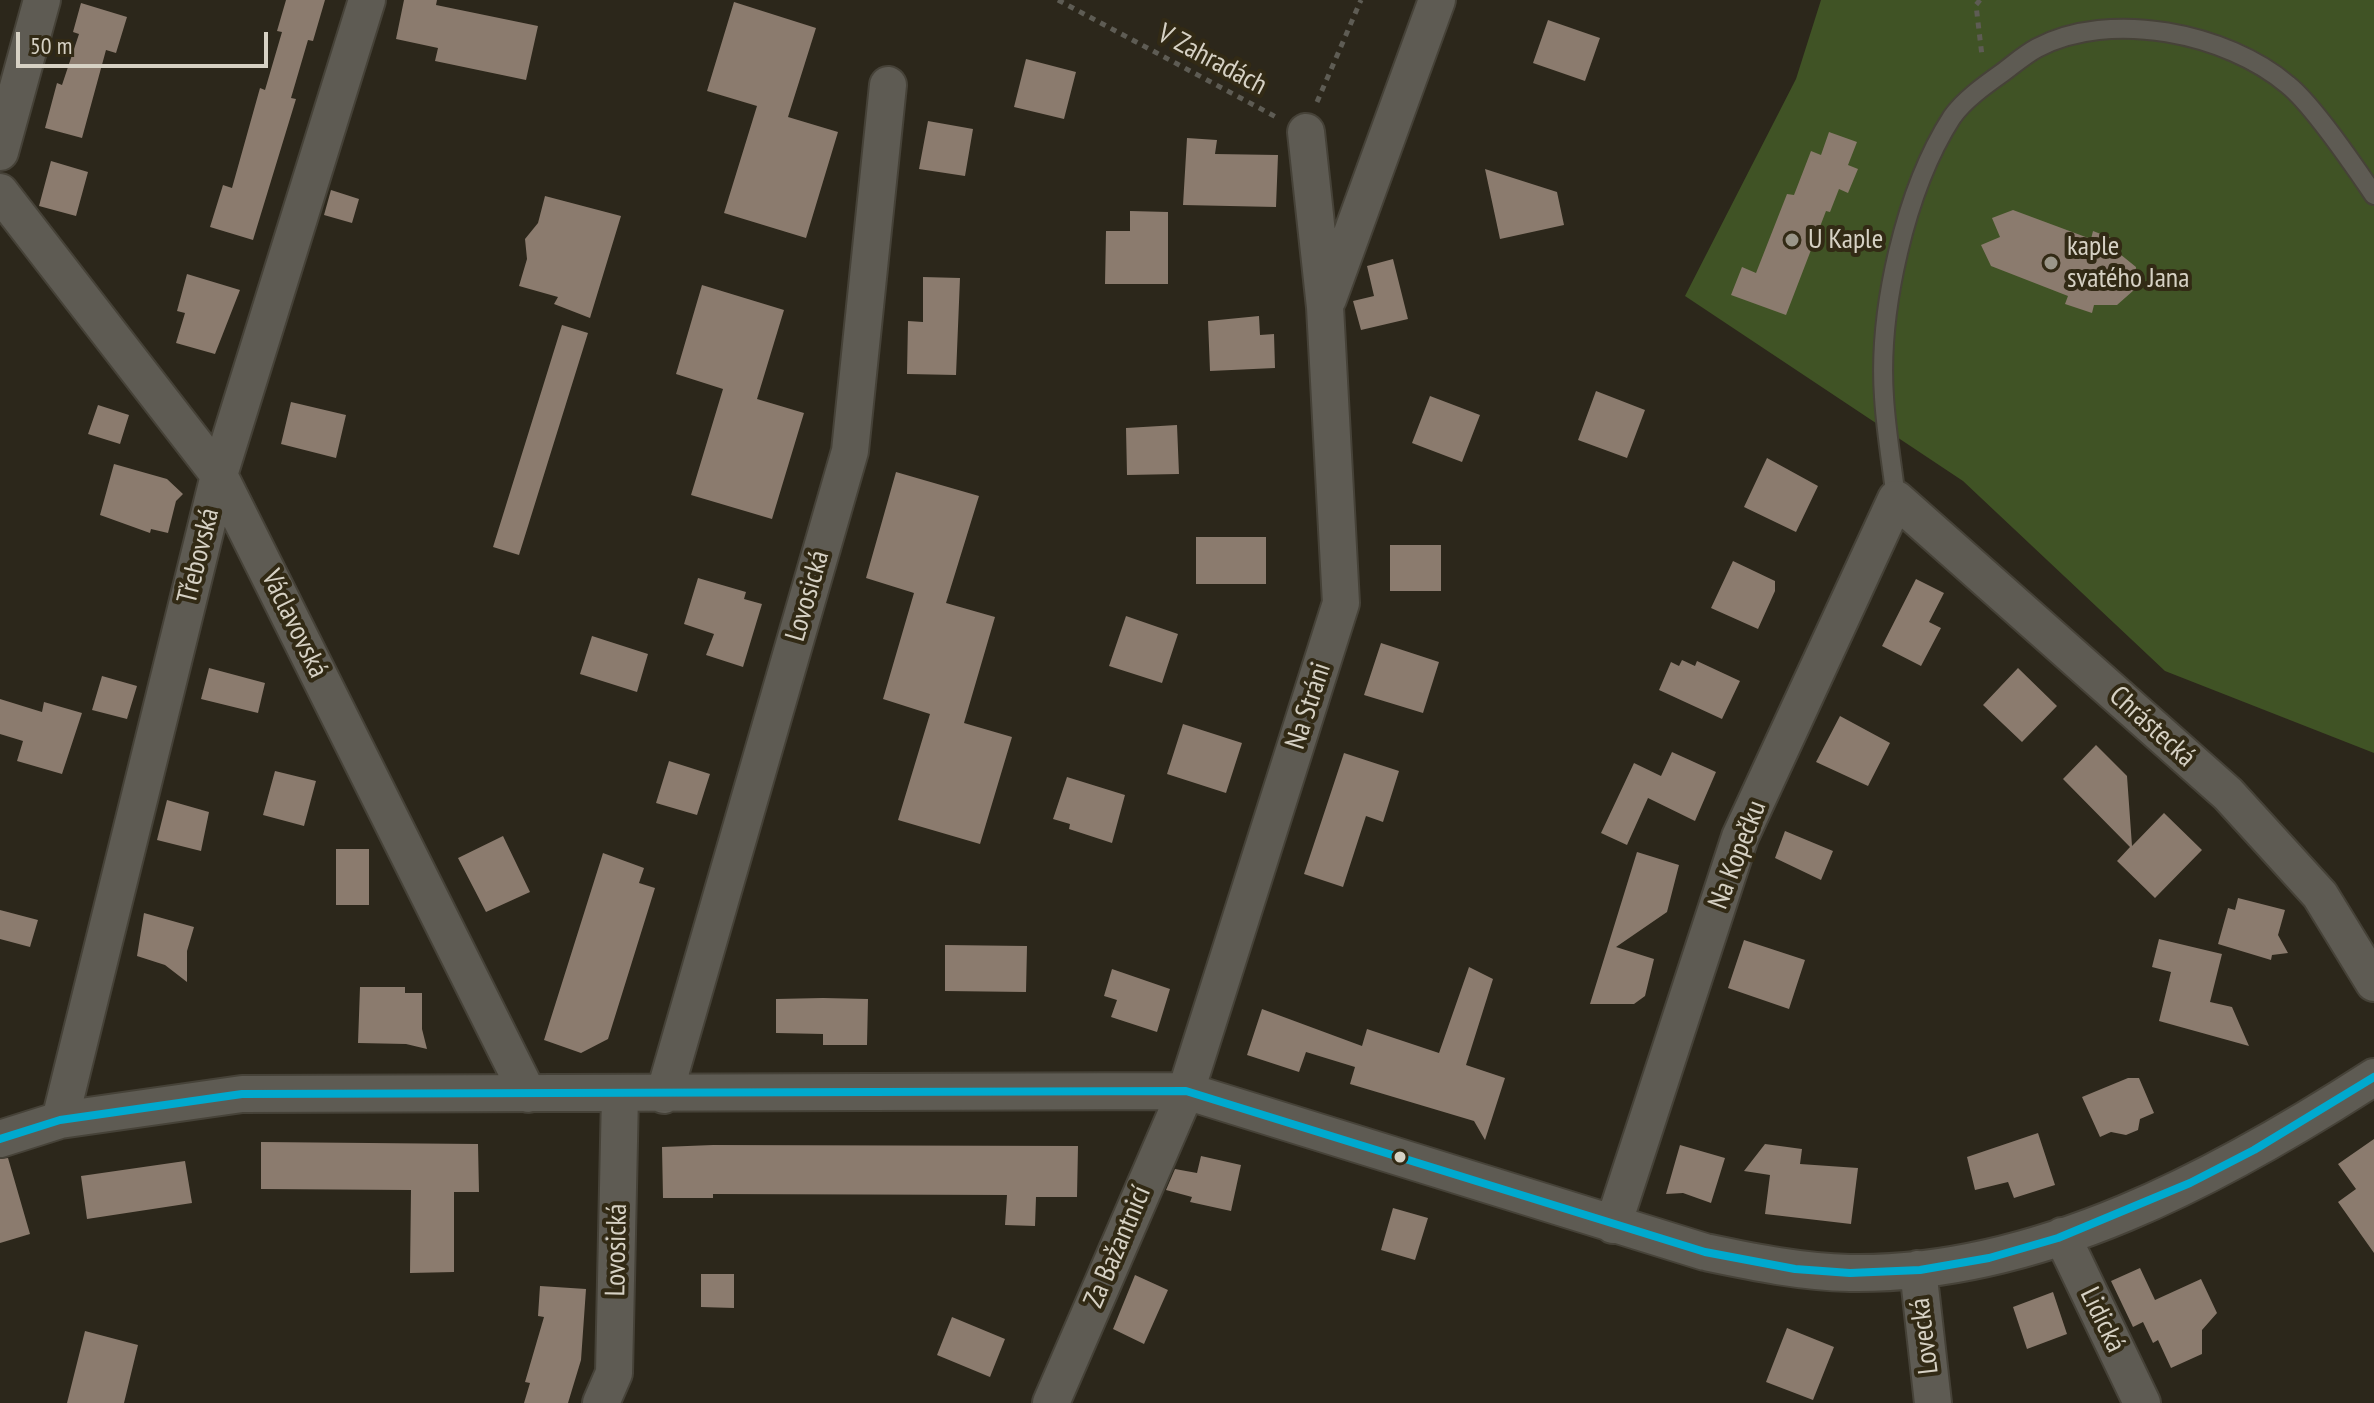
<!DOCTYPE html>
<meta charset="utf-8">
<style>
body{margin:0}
#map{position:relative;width:2374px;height:1403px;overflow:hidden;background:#2c271b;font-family:"PT Sans Narrow",sans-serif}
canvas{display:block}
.scale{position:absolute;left:16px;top:32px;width:252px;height:36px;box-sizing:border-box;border:4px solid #d6d1c4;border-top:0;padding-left:10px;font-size:24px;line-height:28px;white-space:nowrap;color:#d6d1c4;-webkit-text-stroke:6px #322a15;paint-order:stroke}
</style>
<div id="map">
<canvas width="2374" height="1403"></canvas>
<div class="scale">50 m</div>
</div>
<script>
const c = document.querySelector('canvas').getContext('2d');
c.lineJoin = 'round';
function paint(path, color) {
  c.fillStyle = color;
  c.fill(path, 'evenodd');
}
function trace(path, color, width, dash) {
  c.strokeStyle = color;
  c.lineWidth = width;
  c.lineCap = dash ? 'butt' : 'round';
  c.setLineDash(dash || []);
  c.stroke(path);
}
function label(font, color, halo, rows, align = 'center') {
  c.font = font + ' "PT Sans Narrow",sans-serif';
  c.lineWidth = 8;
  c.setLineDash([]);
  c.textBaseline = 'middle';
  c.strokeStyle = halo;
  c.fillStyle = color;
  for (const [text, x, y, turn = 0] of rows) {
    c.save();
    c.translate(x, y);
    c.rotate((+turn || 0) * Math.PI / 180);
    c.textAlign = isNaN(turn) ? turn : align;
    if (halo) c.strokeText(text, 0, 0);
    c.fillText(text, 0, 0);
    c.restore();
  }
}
paint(new Path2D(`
 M1821,0H2374V753L2165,671L1963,481L1685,296L1796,79Z`), '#405325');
paint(new Path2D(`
 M286,0H325L313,41L308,40L291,98L296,99L253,240L210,227L223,185L232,188L260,88L265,90L282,32L277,31Z
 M404,0H437L436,5L538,26L526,80L435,61L438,48L396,39Z
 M734,2L816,28L788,117L838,132L806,238L724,213L757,106L707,91Z
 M81,3L127,17L116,53L106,50L82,138L45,128L57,83L62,85L79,34L73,32Z
 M1548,20L1600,38L1585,81L1533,63Z
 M1026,59L1076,72L1064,119L1014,107Z
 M928,121L973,129L965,176L919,169Z
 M1829,132L1857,142L1848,165L1858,169L1848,193L1839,189L1830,212L1826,211L1786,315L1731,295L1742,267L1756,273L1787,194L1794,195L1811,151L1821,155Z
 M1187,138L1217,140L1215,154L1278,155L1276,207L1183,205Z
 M51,161L88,172L76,216L39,206Z
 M1485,169L1557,192L1564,225L1500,239Z
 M331,190L359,199L352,223L324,215Z
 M545,196L621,216L590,318L554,304L558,297L519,286L527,259L525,239L538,223Z
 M2013,210L2091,239L2093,231L2119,241L2115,250L2136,267L2134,290L2117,305H2094L2092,313L2065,304L2068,296L1991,266L1981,245L2000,237L1992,218Z
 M1130,211L1168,212V284H1105L1106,231H1130Z
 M1393,259L1408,319L1361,330L1353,301L1374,296L1367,266Z
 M187,274L240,290L215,354L176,343L185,313L177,311Z
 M923,277L960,278L956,375L907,374L908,321L923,322Z
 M702,285L784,310L757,399L804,413L772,519L691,495L723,389L676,374Z
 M1259,316L1260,335L1274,334L1275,368L1210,371L1208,321Z
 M562,325L588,333L519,555L493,547Z
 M1596,391L1645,410L1627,458L1578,440Z
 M1430,396L1480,415L1462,462L1412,443Z
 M291,402L346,415L336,458L281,444Z
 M98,405L129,415L120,444L88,434Z
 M1177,425L1179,474L1127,475L1126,428Z
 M1767,458L1818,486L1796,532L1744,507Z
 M114,464L167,479L183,494L176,501L168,533L151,529L150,533L100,515Z
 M896,472L979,496L946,603L995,617L964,723L1012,737L980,844L898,820L930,714L883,699L914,593L866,578Z
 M1196,537H1266V584H1196Z
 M1390,545H1441V591H1390Z
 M1733,561L1775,581V591L1758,629L1711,608Z
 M698,578L746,592L744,599L762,604L743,667L706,655L714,634L684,624Z
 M1916,579L1944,593L1929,622L1941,628L1921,666L1882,646Z
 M1126,616L1178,634L1162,683L1109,666Z
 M592,636L648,654L637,692L580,674Z
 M1381,643L1439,662L1423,713L1364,695Z
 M1682,660L1695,666L1697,661L1740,681L1722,719L1659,690L1671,662L1679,666Z
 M209,668L265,683L258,713L201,699Z
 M2018,668L2057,706L2022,742L1983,705Z
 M102,676L137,686L127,719L92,710Z
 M0,699L42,712L44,702L82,713L62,774L17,761L23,741L0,734Z
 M1840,716L1890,743L1868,786L1816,762Z
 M1183,724L1242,743L1226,793L1167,774Z
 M2096,745L2127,776L2132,846L2164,813L2202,850L2155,898L2117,861L2130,847L2063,779Z
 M1672,752L1716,772L1695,821L1648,798L1627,845L1601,833L1634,763L1661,776Z
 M1344,753L1399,771L1383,822L1366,816L1343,887L1304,874Z
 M669,761L710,774L697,815L656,803Z
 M275,771L316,781L304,826L263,815Z
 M1067,777L1125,795L1112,843L1069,829L1070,824L1053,819Z
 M167,800L209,812L201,851L157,840Z
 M1785,831L1833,851L1821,880L1775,858Z
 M503,836L530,892L486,912L458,858Z
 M336,849H369V905H336Z
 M1637,852L1679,865L1667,912L1616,947L1654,959L1645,996L1634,1004H1590Z
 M603,853L644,868L639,883L655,888L608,1039L581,1053L544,1040Z
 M2238,898L2285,910L2278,935L2288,953L2272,955L2271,960L2218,944L2228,908L2235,910Z
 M0,910L38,920L30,947L0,939Z
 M144,913L194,927L187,951V982L165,965L137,956Z
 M2159,939L2222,954L2210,1002L2232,1007L2249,1046L2159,1021L2171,972L2152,967Z
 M1744,940L1805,960L1789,1009L1728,988Z
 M945,945L1027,946L1026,992L945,991Z
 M1469,967L1493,979L1466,1065L1505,1078L1485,1140L1474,1121L1350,1084L1355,1067L1306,1052L1299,1072L1247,1055L1262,1009L1362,1046L1367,1029L1439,1053Z
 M1112,969L1170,989L1157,1032L1111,1017L1117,1000L1104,996Z
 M360,987H405V993H422V1029L427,1049L406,1044L358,1043Z
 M823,998L868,999L867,1045H823V1034L776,1033V999Z
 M2128,1078H2139L2154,1113L2140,1119L2138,1130L2126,1135L2111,1132L2100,1137L2082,1097Z
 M2038,1133L2055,1185L2014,1198L2008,1182L1975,1190L1967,1157Z
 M2374,1139V1253L2338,1202L2356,1189L2338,1164Z
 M261,1142L478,1144L479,1192H454V1272L410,1273L411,1190L261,1189Z
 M1765,1144L1802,1149L1800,1164L1858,1168L1851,1224L1765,1214L1770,1175L1744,1171Z
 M713,1145L1078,1146L1077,1197H1036L1035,1226L1005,1225L1007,1195L713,1194V1198H663L662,1147Z
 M1680,1145L1725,1158L1711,1203L1683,1193L1666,1194Z
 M1201,1156L1241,1165L1231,1211L1190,1202L1192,1197L1166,1190L1175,1169L1197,1173Z
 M8,1158L30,1234L0,1243V1159Z
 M185,1161L192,1203L87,1219L81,1176Z
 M1393,1208L1428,1218L1415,1260L1381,1250Z
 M2140,1268L2155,1300L2201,1279L2217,1313L2202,1330V1354L2171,1368L2158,1340L2153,1343L2143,1322L2133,1327L2111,1281Z
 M701,1274H734V1308L701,1307Z
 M1135,1275L1168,1290L1144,1344L1113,1329Z
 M540,1286L586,1289L581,1360L568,1403H524L530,1383L525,1382L544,1317L538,1316Z
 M2053,1292L2067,1334L2027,1349L2013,1307Z
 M952,1317L1005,1339L990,1377L937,1355Z
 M1787,1328L1834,1347L1813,1400L1766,1382Z
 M85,1331L138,1345L124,1403H67Z`), '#8b7b6e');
const lane = new Path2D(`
 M1896,499C1892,465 1886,431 1884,397C1878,311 1905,190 1952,117C1964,100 1985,85 2002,73C2013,65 2024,55 2037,48C2110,9 2227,33 2288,85C2313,105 2355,167 2374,195`);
const street = new Path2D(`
 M0,152L42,0
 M0,192L219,475L528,1094
 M1328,299L1437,0
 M664,1095L850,451L888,85
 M60,1120L219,475L367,0
 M0,1139L60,1120L242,1094L1186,1091L1705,1252C1753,1262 1800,1272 1850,1273C2037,1276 2221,1176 2374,1077
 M1613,1225L1740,837L1896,499L2228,794L2320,895L2374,983
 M2062,1236L2142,1403
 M1918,1269L1933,1403
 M601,1403L614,1373L620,1095
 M1051,1403L1186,1091L1341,603L1325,307L1306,132`);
trace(lane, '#464238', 22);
trace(street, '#464238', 40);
trace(new Path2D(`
 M1058,0L1276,117
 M1980,0L1976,5L1982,56
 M1317,102L1361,0`), '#5e5c54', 5, [6, 6]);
trace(lane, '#5e5b53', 18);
trace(street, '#5e5b53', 36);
trace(new Path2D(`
 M0,1139L60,1120L242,1094L1186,1091L1705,1252L1795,1269L1850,1273L1920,1270L1989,1258L2058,1238L2190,1183L2254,1150L2374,1077`), '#00a9ce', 8);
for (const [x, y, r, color] of [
 [1792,240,8,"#9a9689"],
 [2051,263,8,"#9a9689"],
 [1400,1157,7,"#d6d1c4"]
]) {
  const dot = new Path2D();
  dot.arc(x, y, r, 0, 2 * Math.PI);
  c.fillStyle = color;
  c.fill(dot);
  trace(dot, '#322a15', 3);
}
label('28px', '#d6d1c4', '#322a15', [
 ["V Zahradách",1212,60,28],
 ["Třebovská",199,556,-76],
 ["Lovosická",808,596,-74],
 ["Václavovská",294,624,64],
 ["Na Stráni",1309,706,-72],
 ["Chrástecká",2152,727,42],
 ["Na Kopečku",1738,855,-69],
 ["Za Bažantnicí",1118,1247,-67],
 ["Lovosická",617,1250,-89],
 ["Lidická",2102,1320,64],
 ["Lovecká",1925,1336,-97]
]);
label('28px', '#d6d1c4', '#322a15', [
 ["U Kaple",1808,240],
 ["kaple",2067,247],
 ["svatého Jana",2067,279]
], 'left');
</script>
